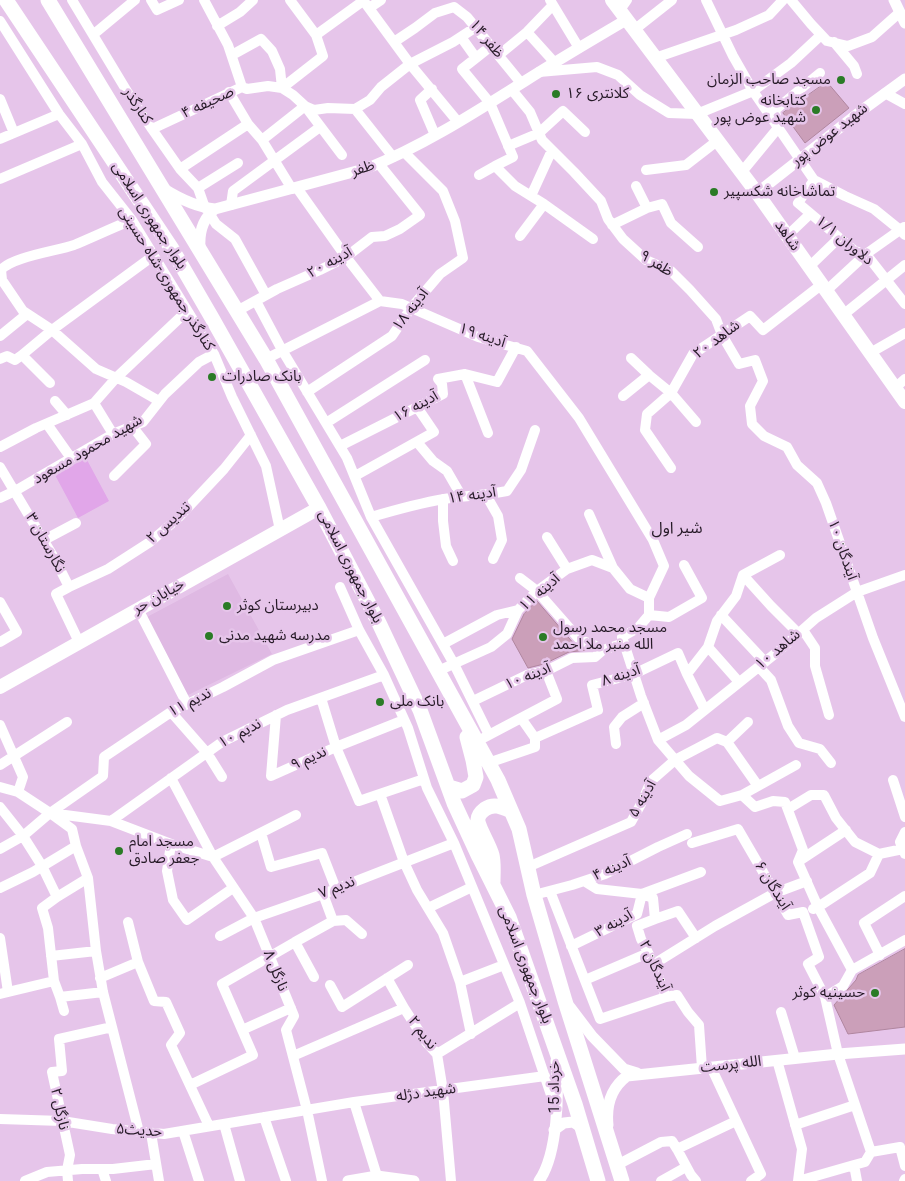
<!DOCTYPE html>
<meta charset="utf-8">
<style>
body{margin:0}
canvas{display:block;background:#e6c5ea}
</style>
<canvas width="905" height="1181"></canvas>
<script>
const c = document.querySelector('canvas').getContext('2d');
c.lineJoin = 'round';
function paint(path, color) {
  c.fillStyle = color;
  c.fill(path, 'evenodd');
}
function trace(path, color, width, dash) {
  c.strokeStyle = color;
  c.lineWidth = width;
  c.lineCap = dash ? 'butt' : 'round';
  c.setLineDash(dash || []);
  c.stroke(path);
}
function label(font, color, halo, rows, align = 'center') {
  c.font = font + ' Roboto,"Noto Sans Arabic",sans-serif';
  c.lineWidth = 5;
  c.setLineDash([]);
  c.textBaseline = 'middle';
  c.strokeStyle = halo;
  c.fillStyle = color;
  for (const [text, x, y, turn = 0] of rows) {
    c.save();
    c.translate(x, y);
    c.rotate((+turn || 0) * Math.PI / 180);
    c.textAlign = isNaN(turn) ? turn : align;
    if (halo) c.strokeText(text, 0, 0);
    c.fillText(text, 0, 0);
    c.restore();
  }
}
paint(new Path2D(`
 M228,574L272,654L186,696L147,617Z`), '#dfb9e3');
paint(new Path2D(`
 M86,458L109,501L78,518L55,475Z`), '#e1a6e9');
const building = new Path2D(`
 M827,82L849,108L805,143L783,113Z
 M537,601L575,645L589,650L569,652L544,664L528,668L512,639L524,614Z
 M905,949V1027L848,1034L834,1005L856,980L858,975Z`);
paint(building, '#cb9fb9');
trace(building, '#b0869f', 1);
trace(new Path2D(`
 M72,0L128,93L152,129L180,169L198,188L205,208
 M151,0L157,10L179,0
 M204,0L228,45L242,87
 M290,0L316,35
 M363,0L410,64L458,122
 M550,0L579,48
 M706,0L733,56L753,91L814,180L845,196L874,209L900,230L905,235
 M791,0L811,24L827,41L848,46L872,37L899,13
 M369,8L381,0
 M620,10L627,0
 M0,21L59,114L82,144L102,182L132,220L214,354L232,397L266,466L280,530
 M217,26L240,12L253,0
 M634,30L672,0
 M527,32L555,63
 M94,34L135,0
 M461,37L476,58L462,69L490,103L513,157L495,166L515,186L544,204L593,239
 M394,42L415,28L435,13L454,7L467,17L521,83
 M834,42L854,66L857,74
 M232,55L261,39L272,51L280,69L282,88L293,95L305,106L342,155
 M499,55L527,32L553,5
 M476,58L491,46
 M655,58L736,30L769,15L783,0
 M539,72L597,67L618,75L640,95L669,113L697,114L753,91L791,63L821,35
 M432,89L420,100L435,135
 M512,90L530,112L542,140L574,172L601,201L608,219L623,239L646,260L671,271L690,290L716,319L722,335L739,364L755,360L763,381L750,406L752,424L764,436L787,447L797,465L817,483L826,503L873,638L905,717
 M229,92L248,124L262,140L292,189
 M885,93L905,104
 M0,99L14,133
 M355,109L370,100L381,87L410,64L453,42L476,27
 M152,129L242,87L247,89L268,86L282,88L323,56L316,35L363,1
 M0,139L59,114
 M262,140L305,106L314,110L328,108L355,109L393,157
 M508,146L539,133L563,111L585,132
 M180,169L248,124
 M646,170L686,165L717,141
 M741,173L778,128L775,110L820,73
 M479,175L495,166
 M0,179L82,144
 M814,180L798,203L855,251L866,254L905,304
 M636,186L647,208L662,204L671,223L698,247
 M198,188L238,163
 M297,188L346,257L380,301
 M531,196L552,150
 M231,205L233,191L320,127
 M209,213L216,224L235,239L266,295
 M612,225L647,208
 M520,236L544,204
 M787,236L810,214
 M809,267L839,238
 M2,280L23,311L52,330L96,369L126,382L159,401
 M0,281L2,280L1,270C11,257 57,251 74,245C93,237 112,228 132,220
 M826,291L866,254L904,227
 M256,301L282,350L347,458L371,517L454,664L489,735
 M237,311L277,289L320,270L346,257L372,237L385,236L400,229L420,215L379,164
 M843,315L905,265
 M0,336L27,314
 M870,353L905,333
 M22,355L50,383
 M631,358L649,375L671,393L696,422
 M0,359L7,356L15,360L22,355L52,330L153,256
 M266,359L380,301L402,304L478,337L527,351L579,418L653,540L664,566L649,598V615
 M465,374L488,433
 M895,388L905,379
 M307,392L392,336L411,308L440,274L463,258L455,221L443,191L404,152
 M623,396L649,375
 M55,401L67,415
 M94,403L113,434
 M326,423L425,360
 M47,424L71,458
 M417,442L433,461L447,471L462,497
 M340,446L443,394L442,384L438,379L465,374L497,382L516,347
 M0,447L36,428L94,403L116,378L187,311
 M0,467L56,561L69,587L56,594L79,642
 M671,468L645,430L647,414L671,393L693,354L750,316L763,330L821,285
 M114,476L146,444L132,426
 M355,476L434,432L417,407
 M486,495L498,516L502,540L493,559
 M0,498L15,491L44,474L113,434L143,422L165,394L199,362L214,354
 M443,499V521L446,546L453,561
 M589,514L613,568
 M371,517C395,510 420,503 444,499C465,496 486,495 507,491L521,470L535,430
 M547,537L567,569
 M44,540L76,523
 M743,575L771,606L799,634
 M520,578L537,591L580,640L594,645L603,650
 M69,587L108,569L150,542L177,519L224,469L251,435
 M340,587L359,630L384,675L408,728L427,788L454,843L520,1003L555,1107
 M0,602L17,632L0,642
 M138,609L187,704
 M721,615L765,662
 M803,630L815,648V666L829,715
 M624,643L641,696L658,740L689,776L720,801L742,795L796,765
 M443,644L497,615L518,610
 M708,647L739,682
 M759,667L771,680L788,726L799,743L820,749L831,763
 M438,671L491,647L507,634L518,610L537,591L567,569L592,560L613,568L630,589L649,598
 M687,674L705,710
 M321,698L336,747L359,801L424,779
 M473,701L527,675L546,671L572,658L595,657L603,650L624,643L622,637L638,628L649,615L669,617L702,598L684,565
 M171,712L207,753L222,777
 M276,715L271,776L336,747L404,720
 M521,718L535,738
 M0,725L23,777L18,792
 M485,737L557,699L546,671
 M658,740L686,725L781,649L816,618L857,592L905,575
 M727,742L758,786
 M616,744L614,727L622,717L644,703
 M488,763L535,747V738L598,710L592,685L634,674L678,653L687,674L708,647L717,621L736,596L743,575L780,555
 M0,765L67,722
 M171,778L213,857L254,918L294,1016L286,1030L307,1110L322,1181
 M893,780L905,817
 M0,787L18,792L50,813L111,821L171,844L213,857L296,815
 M380,794L404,862L417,890L443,933L460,982L471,1034
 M742,795L755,807L773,801L785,802L803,850L798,862L818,907L852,970
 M0,807L23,836L42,866L57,897L42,908L48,928L54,981
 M788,809L811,795H824L836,818L855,842L879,854L903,849
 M50,813L72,829L76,846L88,878L96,951L103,992L139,1132
 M111,821L222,742L287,710L384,675
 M261,833L271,867L322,853L336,889
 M692,843L738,829L788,915L803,912L819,957L808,964L825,997L838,1054L871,1152L865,1162L854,1165L857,1181
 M171,844L167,871L173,900L187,920L233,888
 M0,849L23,836L50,813L103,776L104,757L171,712L223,687L273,660L359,630
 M905,854L900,842L905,832
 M799,861L846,830
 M528,867L631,822L641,804L651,781L675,760L717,738L727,742L748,722
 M584,881L597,889L642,894L653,898L655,919L637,926L641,939L654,964L666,997L677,995L688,1012L699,1025L702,1068
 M0,888L33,872L76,846
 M550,891L600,1019L666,997
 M534,895L572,885L605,874L658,847L687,834
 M57,897L88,878
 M428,908L472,887
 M813,909L818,907L870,873L879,854
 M655,919L678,911L696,938
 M333,921L346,920L362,934
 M128,922L138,962L154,1001L166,1002L180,1033L171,1045L209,1126
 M220,936L254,918L323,894L454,843
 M0,938L8,992
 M571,946L637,914L642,894L701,872
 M880,955L864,923L905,896
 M51,956L96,951
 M654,964L715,926L775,893L807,881
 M314,977L295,942L333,921L323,894
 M100,978L138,962
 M387,978L404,1008
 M585,980L648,953
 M460,982L504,965
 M330,985L342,1007L408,965
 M0,994L54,981L60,997L103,992
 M60,997L64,1011
 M825,997L843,986L852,970L905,940
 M781,1012L795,1058
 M242,1030L291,1008
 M437,1054L443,1091L451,1181
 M293,1056L404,1008L426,1042L437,1054L520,1003
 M777,1060L802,1149L798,1181
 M711,1067L761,1174L751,1181
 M190,1085L253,1055L222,984L295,942
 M354,1102L377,1176
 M264,1117L286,1181
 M0,1119L62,1121L112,1129L164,1134L354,1102L545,1076
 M224,1124L240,1181
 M795,1125L855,1105
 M183,1131L199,1181
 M151,1133L159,1181
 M677,1149L691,1175L696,1181
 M871,1152L900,1147L905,1166
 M617,1165L661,1142L672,1141L677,1149L736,1121
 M102,1169L106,1181
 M25,1181L47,1172L82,1169H113L156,1164
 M68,1181L67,1170L70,1155L52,1072L62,1071L59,1039L112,1027
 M661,1181L686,1167
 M798,1181L854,1165
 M904,1181L905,1179`), '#fff', 10);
trace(new Path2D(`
 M894,0L905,23
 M164,189C180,199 196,207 215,209
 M757,193L861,111L905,79
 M200,248C199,233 202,219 215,209L368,168C423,146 474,113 525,81C558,60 592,40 626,20
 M570,1007L592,1036L624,1069L637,1073
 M608,1125C606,1106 611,1088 627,1076L838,1054L905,1049
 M554,1130L564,1123L573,1122L582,1128
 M348,1181L377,1176L414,1181
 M539,1181C558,1154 559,1093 556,1061`), '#fff', 11);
trace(new Path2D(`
 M612,0L757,193L905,402
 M0,687L319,508`), '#fff', 14);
trace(new Path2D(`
 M6,0L172,249L212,318L319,508L379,623L420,710L454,803L479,857L509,917L575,1104L598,1181
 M48,0L266,359L498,780L519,829L534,895L565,1001L622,1181
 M449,787L462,791L473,785L476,777L473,760L467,737
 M493,882C493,873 494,863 492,855C489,844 480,831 478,822C477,817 481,812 485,809C494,803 502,807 511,811`), '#fff', 15);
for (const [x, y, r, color] of [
 [841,80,5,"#2a7b26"],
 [556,94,5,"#2a7b26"],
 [816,110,5,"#2a7b26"],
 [714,192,5,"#2a7b26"],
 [212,377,5,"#2a7b26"],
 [227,606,5,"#2a7b26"],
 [209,636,5,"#2a7b26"],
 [543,637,5,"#2a7b26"],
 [380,702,5,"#2a7b26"],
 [119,851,5,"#2a7b26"],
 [875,993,5,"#2a7b26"]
]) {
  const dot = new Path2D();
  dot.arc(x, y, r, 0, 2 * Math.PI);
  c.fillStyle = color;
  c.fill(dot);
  trace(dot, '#e6c5ea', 2);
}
label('15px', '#261a27', '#e6c5ea', [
 ["ظفر ۱۴",486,39,51],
 ["صحیفه ۴",208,103,-25],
 ["کنارگذر",137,106,57],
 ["شهید عوض پور",830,135,-38],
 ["ظفر",363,169,-18],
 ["بلوار جمهوری اسلامی",149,216,57],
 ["شاهد",787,236,55],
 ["دلاوران ۱/۱",844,241,39],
 ["آدینه ۲۰",330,263,-29],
 ["ظفر ۹",656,264,32],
 ["کنارگذر جمهوری-شاه حسینی",166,279,58],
 ["آدینه ۱۸",411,310,-52],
 ["آدینه ۱۹",482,336,19],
 ["شاهد ۲۰",717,340,-37],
 ["آدینه ۱۶",416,407,-29],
 ["شهید محمود مسعود",88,450,-30],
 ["آدینه ۱۴",472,496,-8],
 ["تندیس ۲",169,523,-42],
 ["نگارستان ۳",45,543,61],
 ["آیندگان ۱۰",842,550,71],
 ["بلوار جمهوری اسلامی",350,567,63],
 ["آدینه ۱۱",540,593,-41],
 ["خیابان حر",159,597,-29],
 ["شاهد ۱۰",778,650,-40],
 ["آدینه ۸",621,676,-18],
 ["آدینه ۱۰",528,677,-22],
 ["ندیم ۱۱",190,703,-27],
 ["ندیم ۱۰",240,734,-28],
 ["ندیم ۹",309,759,-24],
 ["آدینه ۵",643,799,-60],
 ["آدینه ۴",612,869,-24],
 ["آیندگان ۶",772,886,58],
 ["ندیم ۷",337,888,-21],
 ["آدینه ۳",614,924,-29],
 ["بلوار جمهوری اسلامی",525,965,69],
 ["آیندگان ۲",654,966,65],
 ["نازگل ۸",275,971,68],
 ["ندیم ۲",422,1033,53],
 ["الله پرست",731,1065,-6],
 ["15 خرداد",555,1087,-90],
 ["شهید دژله",426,1093,-8],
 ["نازگل ۲",59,1109,78],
 ["حدیث۵",139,1131,4]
]);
label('15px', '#261a27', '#e6c5ea', [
 ["مسجد صاحب الزمان",831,80,"right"],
 ["کلانتری ۱۶",566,94],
 ["کتابخانه",806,101,"right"],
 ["شهید عوض پور",806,118,"right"],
 ["تماشاخانه شکسپیر",724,192],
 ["بانک صادرات",222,377],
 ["دبیرستان کوثر",237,606],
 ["مسجد محمد رسول",553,628],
 ["الله منبر ملا احمد",553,645],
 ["مدرسه شهید مدنی",219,636],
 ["بانک ملی",390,702],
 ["مسجد امام",129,842],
 ["جعفر صادق",129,859],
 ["حسینیه کوثر",865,993,"right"]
], 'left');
label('16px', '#261a27', '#e6c5ea', [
 ["شیر اول",677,529]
]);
</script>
